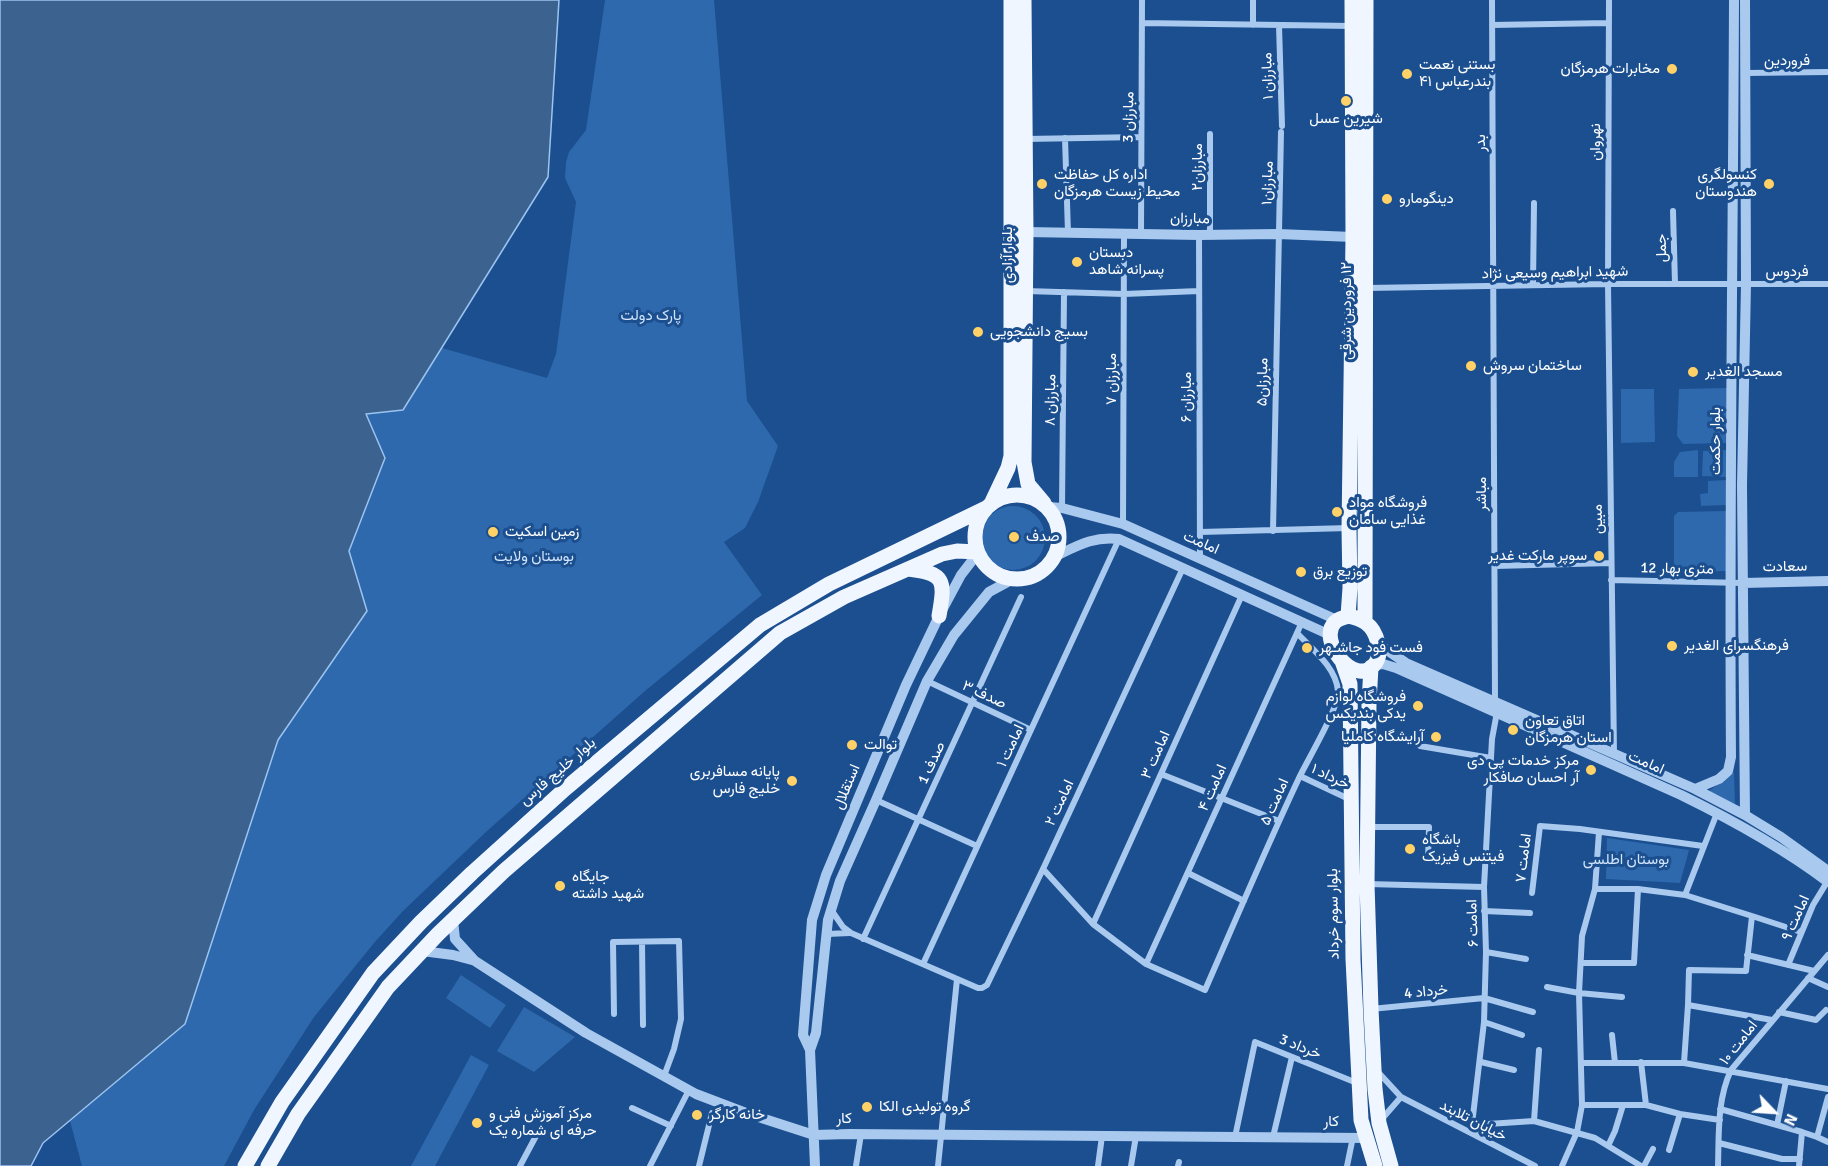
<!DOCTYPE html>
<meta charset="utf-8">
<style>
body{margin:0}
#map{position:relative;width:1828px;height:1166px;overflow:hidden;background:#1b4f8f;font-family:Signika,sans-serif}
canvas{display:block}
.north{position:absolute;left:1744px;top:1082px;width:60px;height:60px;-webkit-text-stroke:4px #1b4f8f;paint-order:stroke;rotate:115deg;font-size:16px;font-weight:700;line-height:24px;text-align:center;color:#fff}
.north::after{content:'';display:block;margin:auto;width:21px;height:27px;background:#fff;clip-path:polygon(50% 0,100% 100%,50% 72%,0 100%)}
</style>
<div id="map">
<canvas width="1828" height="1166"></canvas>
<div class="north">N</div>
</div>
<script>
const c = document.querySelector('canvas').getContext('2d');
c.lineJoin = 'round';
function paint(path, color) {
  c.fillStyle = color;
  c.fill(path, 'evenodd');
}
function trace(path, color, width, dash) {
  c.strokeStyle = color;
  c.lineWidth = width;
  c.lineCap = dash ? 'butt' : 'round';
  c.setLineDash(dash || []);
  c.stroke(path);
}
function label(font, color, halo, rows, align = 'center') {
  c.font = font + ' Signika,Vazirmatn,sans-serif';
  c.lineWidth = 6;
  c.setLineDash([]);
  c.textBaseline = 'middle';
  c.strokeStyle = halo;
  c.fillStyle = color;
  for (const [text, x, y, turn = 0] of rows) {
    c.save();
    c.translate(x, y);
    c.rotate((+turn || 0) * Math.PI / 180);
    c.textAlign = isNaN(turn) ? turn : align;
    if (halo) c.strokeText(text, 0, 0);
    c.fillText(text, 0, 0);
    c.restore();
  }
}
paint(new Path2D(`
 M605,0H714L747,401L778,446L758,502L745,528L724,542L762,595L645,691L487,831L403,911L374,943L314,1017L254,1110L224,1166H82L70,1121L185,1024L278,740L367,611L349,551L385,458L365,414L403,410L442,348L547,378L556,354L576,202L565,178L566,162L569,152L586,130Z
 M1727,388L1728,443L1683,444L1677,436L1679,389Z
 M1621,389H1654L1655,442L1621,443Z
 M1698,450V477H1674V462L1680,452Z
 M1727,450L1726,477L1702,476L1703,451Z
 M1726,480V505L1701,506L1700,494L1708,493V481Z
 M981 538a32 32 0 1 1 64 0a32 32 0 1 1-64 0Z
 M1727,511V571L1674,572V516L1678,512Z
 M1734,772L1735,804L1709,791Z
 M1607,838L1689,850L1680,883L1606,879Z
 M461,975L506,1005L490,1028L446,998Z
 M524,1007L575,1037L534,1072L497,1051Z
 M471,1055L489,1065L435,1166H411Z`), '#2e69ad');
const water = new Path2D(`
 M0,0H559L548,177L403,410L366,414L385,458L349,551L367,611L278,740L185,1024L43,1143L31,1166H0Z`);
paint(water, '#3c6290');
trace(water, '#9cc4f0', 1.5);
trace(new Path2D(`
 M1253,0V25
 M1492,0L1495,702
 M1609,0L1608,284L1614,753
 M1142,23L1352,26
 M1279,25L1282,126
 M1492,25L1609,23
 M1746,73L1828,72
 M1210,134V235
 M1065,138L1068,233
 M1026,139L1141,137
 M1673,211L1675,284
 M1141,233L1142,0
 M1199,235L1200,558
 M1533,285L1534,203
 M1367,288L1608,284H1828
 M1026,291L1124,294L1199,291
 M1062,508L1064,292
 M1123,524L1124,234
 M1273,531L1281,132
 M1200,532L1349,528
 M1495,566L1611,563
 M1611,580L1743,583
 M927,681L1031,730
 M1420,746L1491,758
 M1161,774L1279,821
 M1300,776L1351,800
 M876,800L977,846
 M1368,827H1429L1428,860
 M1043,869L1093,924L1146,964L1205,990C1236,919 1266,848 1299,778C1308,759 1339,708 1338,691C1336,667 1312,649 1297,633
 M1188,873L1244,901
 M1367,884L1484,887
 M1595,889H1638L1685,895
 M1532,893L1540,826L1580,829L1703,846
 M832,911L843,927L851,933L978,988H982L987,985L1043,869L1183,568
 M1484,911L1530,913
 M1752,916L1801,932
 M1093,924L1242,595
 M827,934L850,933
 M863,939L1021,597
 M642,942L643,1025
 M1486,952L1526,959
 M1747,955L1814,971
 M1581,963H1634L1638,889
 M923,964L1119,539
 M1146,964L1302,622
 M1788,965L1813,905L1827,882
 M1808,978L1828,987
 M1547,987L1579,993L1622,997
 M1688,1005L1772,1020
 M1371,1009L1484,998L1533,1012
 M1779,1012L1816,1020L1826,1010
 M614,1014L613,942L679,941L681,1019L674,1049L664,1076
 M1484,1022L1522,1035
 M1612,1035L1615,1063
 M1481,1062L1514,1070
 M1582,1063H1684L1828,1089
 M1684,1063L1688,1005L1689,970L1746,971L1752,916L1685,895L1717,813
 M1378,1072L1401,1097L1381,1120
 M1401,1097L1535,1166
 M1582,1105H1646L1641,1062
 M1646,1105L1680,1114L1720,1120
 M632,1108L671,1126
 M1720,1109L1802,1132
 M1534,1121L1539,1050
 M1777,1125L1786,1081
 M1471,1133L1484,1022L1486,952L1484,887L1492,739L1497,712
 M1471,1133L1488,1124L1534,1121L1595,1138L1641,1166
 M1235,1137L1255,1042L1357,1083
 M1273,1137L1292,1057
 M1817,1137L1828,1142
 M1719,1143L1782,1159H1800
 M1608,1146L1615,1131L1623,1105
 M1669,1150L1680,1114
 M520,1166L536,1136
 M650,1166L689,1090
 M699,1166L712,1113
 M856,1166L861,1134
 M938,1166L957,979
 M1098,1166L1102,1136
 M1131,1166L1136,1136
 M1178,1166L1179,1162
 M1347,1166L1353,1137
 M1562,1166L1577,1132L1582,1105L1579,993L1582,936L1595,889L1599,832
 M1644,1166L1653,1149
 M1718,1166C1719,1133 1717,1100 1731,1070L1828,955
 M1799,1166L1802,1132L1817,1137L1828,1097`), '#a9c9ee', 6);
trace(new Path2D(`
 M1745,0L1746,284L1742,485L1745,815
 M1026,232L1199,235L1278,234L1353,237
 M1048,507L1062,508L1123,524L1337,620
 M1054,557C1077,546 1093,536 1119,539L1330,635
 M1743,583L1828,581
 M1378,644L1406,663L1695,789L1745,815L1781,837L1828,871
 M1374,665L1383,664L1396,668L1681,795C1732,820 1783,848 1828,882
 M1695,789L1719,779L1728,771L1731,757C1729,505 1733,252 1734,0
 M453,920L455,939L475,961L586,1033L696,1094L746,1113L814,1135L849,1134L1366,1138
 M422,951L453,955L472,960
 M810,1050L816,1033L828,920L840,881L876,800L927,681L954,635L989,592L1013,579
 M815,1166L810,1050L803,1035L812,920L826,875L906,685L939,616L961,575L978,553`), '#a9c9ee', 10);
trace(new Path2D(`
 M1024,0L1026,232L1024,462L1028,484L1044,503
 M975 537a42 42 0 1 1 84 0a42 42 0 1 1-84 0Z
 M991,504L1008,468L1011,456V0
 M908,569C946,573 945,581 939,616
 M1348,616L1350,588L1349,528L1353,237L1352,0
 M1348,616C1354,617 1361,619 1366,623C1377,631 1384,654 1374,665C1354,688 1317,640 1335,622C1339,618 1344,618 1348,616Z
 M1365,622L1366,0
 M1342,661L1350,684L1353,959L1361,1120L1375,1166
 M1371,667L1369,703L1367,884L1371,1009L1375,1089L1379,1123L1391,1166
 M245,1166L282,1102L373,973L421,922L472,873L565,789L760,625L829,584L986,508
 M268,1166L298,1114L388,987L438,934L504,871L780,633L844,597L942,554L957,551L977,552`), '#f0f6ff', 15);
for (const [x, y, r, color] of [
 [1672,69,6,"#ffd166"],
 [1407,74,6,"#ffd166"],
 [1346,101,6,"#ffd166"],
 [1042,184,6,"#ffd166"],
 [1769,184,6,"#ffd166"],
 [1387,199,6,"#ffd166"],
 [1077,262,6,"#ffd166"],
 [978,332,6,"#ffd166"],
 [1471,366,6,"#ffd166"],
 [1693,372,6,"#ffd166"],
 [1337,512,6,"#ffd166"],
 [493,532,6,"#ffd166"],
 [1014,537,6,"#ffd166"],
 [1599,556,6,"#ffd166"],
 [1301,572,6,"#ffd166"],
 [1672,646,6,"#ffd166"],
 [1307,648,6,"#ffd166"],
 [1418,706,6,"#ffd166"],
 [1513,730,6,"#ffd166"],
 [1436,737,6,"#ffd166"],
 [852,745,6,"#ffd166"],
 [1591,770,6,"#ffd166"],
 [792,781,6,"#ffd166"],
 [1410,849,6,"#ffd166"],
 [560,886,6,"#ffd166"],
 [867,1107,6,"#ffd166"],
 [697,1115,6,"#ffd166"],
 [477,1123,6,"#ffd166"]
]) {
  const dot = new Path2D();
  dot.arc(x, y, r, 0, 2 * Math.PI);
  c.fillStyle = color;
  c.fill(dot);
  trace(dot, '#1b4f8f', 2);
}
label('15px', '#fff', '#1b4f8f', [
 ["فروردین",1787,61],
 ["مبارزان ۱",1268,76,-92],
 ["مبارزان 3",1129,117,-89],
 ["نهروان",1596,142,-90],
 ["بدر",1481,143,-90],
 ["مبارزان۲",1198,167,-90],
 ["مبارزان۱",1268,183,-88],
 ["مبارزان",1190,219,1],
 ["جمل",1662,248,-91],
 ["بلوار آزادی",1008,255,-90],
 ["فردوس",1787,272],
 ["شهید ابراهیم وسیعی نژاد",1555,273,-1],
 ["١٢ فروردین شرقی",1347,311,-90],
 ["مبارزان ۷",1112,379,-90],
 ["مبارزان۵",1263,382,-89],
 ["مبارزان ۶",1187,397,-90],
 ["مبارزان ۸",1051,400,-89],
 ["بلوار حکمت",1716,441,-90],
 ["مباشر",1482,494,-90],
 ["مبین",1598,519,-91],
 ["امامت",1201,543,24],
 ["سعادت",1785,567,-1],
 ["12 متری بهار",1677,569,1],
 ["صدف ۳",984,695,25],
 ["امامت ۱",1011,746,-65],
 ["امامت ۳",1156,755,-66],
 ["صدف 1",932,763,-65],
 ["امامت",1646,763,24],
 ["بلوار خلیج فارس",558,772,-41],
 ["خرداد ۱",1330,777,25],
 ["استقلال",847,787,-67],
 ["امامت ۴",1213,788,-66],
 ["امامت ۵",1275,802,-66],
 ["امامت ۲",1060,803,-65],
 ["امامت ۷",1524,858,-83],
 ["بلوار سوم خرداد",1334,914,-91],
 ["امامت ۹",1796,918,-66],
 ["امامت ۶",1473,923,-92],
 ["خرداد 4",1426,992,-6],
 ["امامت ۱۰",1739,1043,-52],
 ["خرداد 3",1300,1047,22],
 ["کار",844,1119,-1],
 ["خیابان تلابند",1473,1121,27],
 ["کار",1331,1122]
]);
label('15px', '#fff', '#1b4f8f', [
 ["بستنی نعمت",1419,65],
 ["بندرعباس ۴۱",1419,82],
 ["مخابرات هرمزگان",1660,69,"right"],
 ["شیرین عسل",1346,119,"center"],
 ["اداره کل حفاظت",1054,175],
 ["محیط زیست هرمزگان",1054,192],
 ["کنسولگری",1757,175,"right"],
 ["هندوستان",1757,192,"right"],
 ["دینگومارو",1399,199],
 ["دبستان",1089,253],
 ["پسرانه شاهد",1089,270],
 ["بسیج دانشجویی",990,332],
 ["ساختمان سروش",1483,366],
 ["مسجد الغدیر",1705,372],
 ["فروشگاه مواد",1349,503],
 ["غذایی سامان",1349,520],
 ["زمین اسکیت",505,532],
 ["صدف",1026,537],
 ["سوپر مارکت غدیر",1587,556,"right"],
 ["توزیع برق",1313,572],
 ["فرهنگسرای الغدیر",1684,646],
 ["فست فود جاشـهر",1319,648],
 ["فروشگاه لوازم",1406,697,"right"],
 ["یدکی بندیکس",1406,714,"right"],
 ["اتاق تعاون",1525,721],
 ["استان هرمزگان",1525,738],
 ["آرایشگاه کاملیا",1424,737,"right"],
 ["توالت",864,745],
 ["مرکز خدمات پی دی",1579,761,"right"],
 ["آر احسان صافکار",1579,778,"right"],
 ["پایانه مسافربری",780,772,"right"],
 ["خلیج فارس",780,789,"right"],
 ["باشگاه",1422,840],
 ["فیتنس فیزیک",1422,857],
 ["جایگاه",572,877],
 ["شهید داشته",572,894],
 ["گروه تولیدی الکا",879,1107],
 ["مرکز آموزش فنی و",489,1114],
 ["حرفه ای شماره یک",489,1131],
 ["خانه کارگر",709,1115]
], 'left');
label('15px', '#cfe3fa', '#1b4f8f', [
 ["پارک دولت",651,316],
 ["بوستان ولایت",534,557],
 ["بوستان اطلسی",1626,860]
]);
</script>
